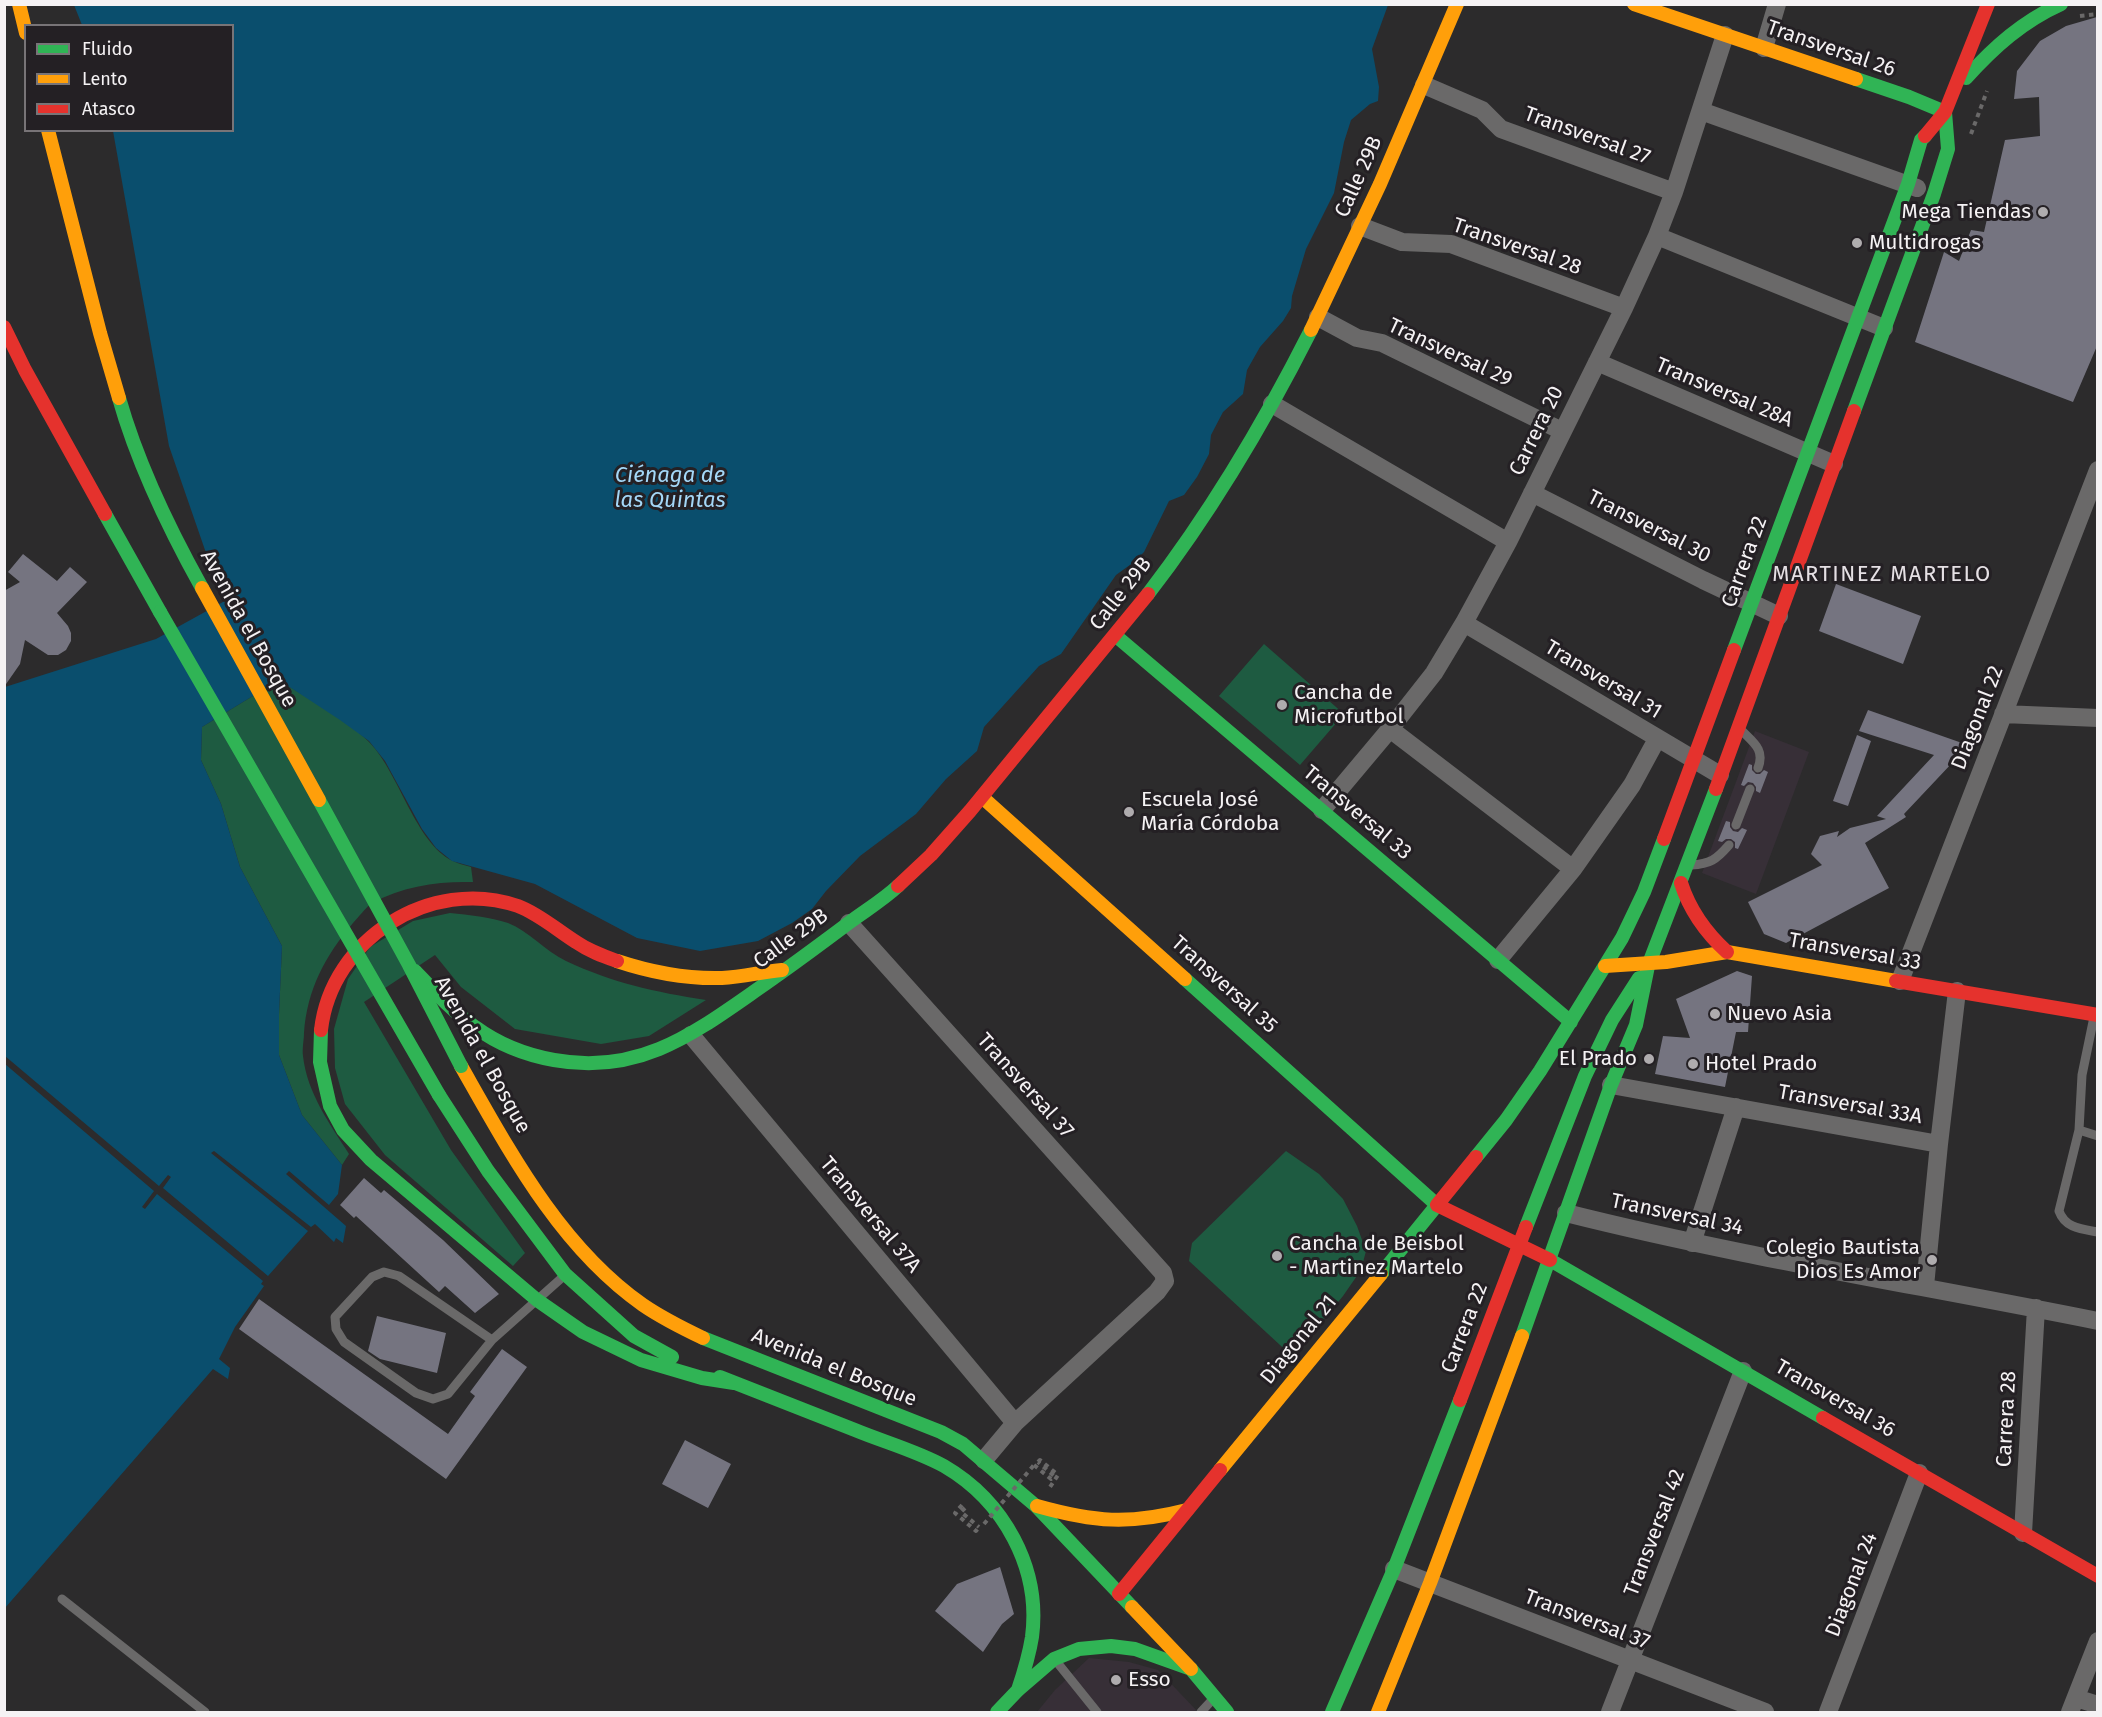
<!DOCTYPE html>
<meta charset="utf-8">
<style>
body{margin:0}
#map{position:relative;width:2102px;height:1717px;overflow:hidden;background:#2c2b2c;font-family:"Fira Sans",sans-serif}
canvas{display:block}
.frame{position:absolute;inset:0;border:6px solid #f5f2f4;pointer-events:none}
.legend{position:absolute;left:24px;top:24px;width:210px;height:108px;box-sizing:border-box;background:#242024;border:2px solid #787477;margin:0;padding:8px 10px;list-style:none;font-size:18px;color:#f5f2f4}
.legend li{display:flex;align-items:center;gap:12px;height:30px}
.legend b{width:30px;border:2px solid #787477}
</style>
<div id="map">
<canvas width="2102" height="1717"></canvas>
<div class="frame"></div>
<ul class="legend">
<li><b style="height:8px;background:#30b455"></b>Fluido</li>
<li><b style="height:8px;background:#ff9f0a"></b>Lento</li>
<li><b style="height:8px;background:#e5322d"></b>Atasco</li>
</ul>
</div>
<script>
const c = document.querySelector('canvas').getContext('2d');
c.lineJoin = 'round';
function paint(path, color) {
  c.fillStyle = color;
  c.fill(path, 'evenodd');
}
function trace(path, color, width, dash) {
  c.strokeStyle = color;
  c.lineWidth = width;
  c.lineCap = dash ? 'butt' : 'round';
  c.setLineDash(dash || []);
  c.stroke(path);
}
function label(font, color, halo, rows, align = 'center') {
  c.font = font + ' "Fira Sans",sans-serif';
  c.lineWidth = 6;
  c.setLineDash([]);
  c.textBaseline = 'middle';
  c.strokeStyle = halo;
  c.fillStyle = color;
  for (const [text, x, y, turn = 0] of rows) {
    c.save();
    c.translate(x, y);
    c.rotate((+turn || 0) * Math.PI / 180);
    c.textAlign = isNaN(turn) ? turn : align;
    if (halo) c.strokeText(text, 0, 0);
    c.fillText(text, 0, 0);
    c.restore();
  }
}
paint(new Path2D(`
 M1755,731L1809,752L1756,894L1702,873Z
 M1089,1658L1129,1662L1158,1670L1198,1712H1037L1055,1690Z`), '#372f37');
paint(new Path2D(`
 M1264,644L1344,714L1300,765L1219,696Z
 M279,680C307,698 347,719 370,743C399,773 416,844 453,861C459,864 465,865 471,867L473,882C439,881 403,886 372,903C365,908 359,917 353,923C325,956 307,990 304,1033C304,1040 302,1049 303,1056C307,1093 330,1124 349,1154L342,1165L302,1115L279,1055V1014L282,946L240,867L221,804L201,760L202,727Z
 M450,913C469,915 490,917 508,923C529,931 545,951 566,961C613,983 655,992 706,1000L649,1036L601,1044L515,1029L461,987L435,955L364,1002L451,1150L525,1253L513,1266L385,1155L345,1104L335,1068L334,1029L348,979L370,947L413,921Z
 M1286,1151L1319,1174L1343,1199L1357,1226L1366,1251L1361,1270L1343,1296L1293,1357L1189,1261L1192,1243Z`), '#1e5b41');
paint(new Path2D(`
 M74,5H1388L1372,49L1379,87L1378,101L1370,104L1351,120L1344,142L1334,193L1306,249L1292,296L1291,308L1283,321L1260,347L1247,370L1243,394L1223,412L1211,435L1209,454L1197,477L1184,495L1169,501L1144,552L1134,562L1116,575L1061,654L1039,666L984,727L977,751L946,779L916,814L860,856L826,891L812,909L792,923L758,941L700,951L637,938L535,884L452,861L436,848L422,829L385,761L369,741L340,720L279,680L202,727L201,760L221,804L240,867L282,946L279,1014V1055L302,1115L342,1165L338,1194L329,1205L289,1171L286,1174L346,1226L343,1243L336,1238L334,1242L315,1224L311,1227L214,1151L211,1153L308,1231L268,1276L163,1188L171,1177L168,1175L159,1186L5,1056V687L156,639L232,597L205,550L169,446L113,131L232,130V26L82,25Z
 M5,1064L154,1191L142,1207L145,1209L157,1194L263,1281L261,1284L264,1286L235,1327L219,1359L230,1368L228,1379L213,1369L5,1608Z`), '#0a4e6d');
paint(new Path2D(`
 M2097,17V346L2073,402L1915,342L1944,252L1959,261L1971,230L1984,232L2005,140L2040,136L2039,97L2014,99L2017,71L2040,41L2066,26Z
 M23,554L57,581L70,567L87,582L57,613L68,626L71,633V641L66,650L58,655H48L25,640L20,664L4,687V591L20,582L8,572Z
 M1836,584L1921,616L1903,664L1819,631Z
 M1868,710L1962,743L1953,762L1904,814L1906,817L1865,843L1889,888L1786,943L1764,934L1748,902L1822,865L1811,854L1820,836L1839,831L1837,837L1850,828L1886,819L1877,816L1934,755L1859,731Z
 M1857,735L1871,741L1848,806L1833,801Z
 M1749,764L1752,765V770L1756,774H1760L1764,770L1768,772L1760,793L1756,791V787L1753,783L1748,782L1744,786L1741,785Z
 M1726,821L1730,822V827L1733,831L1738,832L1742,828L1747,830L1738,849L1735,848V842L1731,839H1726L1722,842L1718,841Z
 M1737,971L1752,976L1748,1032H1736L1725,1087L1655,1074L1663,1036L1690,1038L1676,999Z
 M364,1178L381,1193L384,1190L443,1240L499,1294L475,1313L445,1286L439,1292L356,1216L354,1218L340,1205Z
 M259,1299L448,1434L475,1396L470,1392L502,1349L527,1367L446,1479L239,1329Z
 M377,1316L446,1333L437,1373L380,1359L368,1351Z
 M685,1440L731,1464L708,1508L662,1484Z
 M1000,1567L1014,1614L1002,1624L983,1652L935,1611L957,1584Z`), '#757480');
trace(new Path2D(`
 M2080,16L2098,14
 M1971,134L1987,91
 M1038,1462L1040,1460L1058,1475L1050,1487
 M1034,1465L1051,1479L1054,1476L1038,1462
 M962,1505L955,1513L976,1531L979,1527
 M965,1508L961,1512L979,1527`), '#6a6969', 4, [4.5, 4.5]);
trace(new Path2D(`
 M1742,731C1754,743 1765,750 1758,768
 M1736,825L1750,789
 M1691,865C1710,864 1716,860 1729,845
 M2094,1017L2082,1075L2079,1130L2059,1211C2065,1228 2081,1229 2098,1232
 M2079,1130L2098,1136
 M492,1340L399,1276L384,1272L372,1277L335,1317L336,1329L344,1342L416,1393L433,1399L448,1394L492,1340L565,1275
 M62,1599L205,1712
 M1056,1661L1097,1712
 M1201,1712L1214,1698`), '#6a6969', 9);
trace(new Path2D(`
 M1764,48L1777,4
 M1424,85L1482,110L1501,129L1674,192
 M1701,111L1917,188
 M1360,226L1402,242L1451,244L1624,308
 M1657,236L1884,328
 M1318,317L1357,338L1382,343L1562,431
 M1597,362L1834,464
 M1272,404L1508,542
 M1532,493L1703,580L1779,616
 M1464,623L1720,775
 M2003,714L2098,718
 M1390,729L1573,869L1632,785L1657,739
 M1322,810L1390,729L1434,673L1464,623L1508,542L1624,308L1657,236L1674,192L1725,35
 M849,923L1163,1273L1165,1281L1157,1292L1015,1423L984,1460
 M1498,960L1573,869
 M1900,981L2098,470
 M691,1035L1015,1423
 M1611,1085L1939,1144
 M1566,1213C1741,1257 1920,1285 2098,1321
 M1692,1243L1736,1107
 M1925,1286L1939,1144L1957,991
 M2023,1533L2036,1308
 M1394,1569L1765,1712
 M2076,1698L2098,1705
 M1610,1712L1743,1371
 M1828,1712L1919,1473
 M2070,1712L2098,1641`), '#6a6969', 18);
trace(new Path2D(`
 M1966,78C1994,47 2023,21 2061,4
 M1856,79L1909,97L1945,112
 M119,398C138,465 168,527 202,588
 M1854,411L1934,194L1948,149L1945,112
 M105,514L160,612
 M1148,594C1212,511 1264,423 1311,330
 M1116,636L1571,1022
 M1734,650L1908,184L1921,140L1925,136
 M415,971C434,991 452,1011 475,1027C498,1044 526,1055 554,1060C642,1076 697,1031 765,984C794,964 822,943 850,922C866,910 883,900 898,886
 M1185,979L1437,1205L1381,1274
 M321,1030L320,1062L330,1106L343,1130L371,1160L537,1300L583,1332L641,1360L702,1378L734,1383
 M439,1095L488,1171L565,1274L634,1336L672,1357
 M1476,1157L1506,1120L1540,1071L1622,938L1644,892L1664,839
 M1526,1227L1585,1076L1612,1020L1639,978
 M1550,1260L1823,1418
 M1522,1336L1611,1085L1636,1025L1648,966L1716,789
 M703,1338L941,1432L963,1444L1036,1506L1132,1607
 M720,1377C765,1395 810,1412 855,1430C884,1442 917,1451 944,1466C1004,1501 1041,1568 1032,1637C1029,1656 1024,1672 1018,1690
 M997,1712L1018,1690L1054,1659L1079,1649L1111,1646L1135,1649L1191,1669L1227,1712
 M1332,1712L1394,1569L1460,1400`), '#30b455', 14);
trace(new Path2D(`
 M19,4L26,33
 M1634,4L1856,79
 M48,130L100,333L119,398
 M1311,330L1380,184L1457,4
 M982,797L1185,979
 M617,961C650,972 687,979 722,978C742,977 762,972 782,970
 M1605,966L1666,962L1727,952L1896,981
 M461,1066C510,1152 560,1247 643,1305C662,1318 682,1328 703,1338
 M1220,1470L1381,1274
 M1037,1506C1094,1522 1129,1525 1187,1510
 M1132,1607L1191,1669
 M1378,1712L1430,1583L1522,1336`), '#ff9f0a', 14);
trace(new Path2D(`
 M1925,136L1945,112L1988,4
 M4,327L25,370L105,514
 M1716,789L1854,411
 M1664,839L1734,650
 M1681,883C1690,911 1705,932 1727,952
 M898,886L931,855L970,811L1148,594
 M1896,981L2098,1015
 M321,1030C331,939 431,876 518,906C539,914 557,930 576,942C589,951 603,956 617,961
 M1476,1157L1437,1205L1550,1260
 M1460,1400L1526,1227
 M1823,1418L2098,1576
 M1119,1594L1220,1470`), '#e5322d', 14);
trace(new Path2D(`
 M984,1524L1034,1465`), '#6a6969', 4, [4.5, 4.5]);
trace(new Path2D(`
 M160,612L439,1095
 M319,800L409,965L461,1066`), '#30b455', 14);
trace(new Path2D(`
 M202,588L319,800`), '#ff9f0a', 14);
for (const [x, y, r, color] of [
 [2043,212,6,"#afacae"],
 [1857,243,6,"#afacae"],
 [1282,705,6,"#afacae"],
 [1129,812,6,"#afacae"],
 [1715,1014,6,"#afacae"],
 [1649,1059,6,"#afacae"],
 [1693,1064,6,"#afacae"],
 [1277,1256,6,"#afacae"],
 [1932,1260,6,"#afacae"],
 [1116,1680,6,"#afacae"]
]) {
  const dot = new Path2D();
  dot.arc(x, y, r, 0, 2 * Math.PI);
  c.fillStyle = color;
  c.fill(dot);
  trace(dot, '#242024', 2);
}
label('21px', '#f5f2f4', '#242024', [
 ["Transversal 26",1831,49,19],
 ["Transversal 27",1587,136,20],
 ["Calle 29B",1359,177,-66],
 ["Transversal 28",1517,247,19],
 ["Transversal 29",1450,353,25],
 ["Transversal 28A",1724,393,23],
 ["Carrera 20",1537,431,-64],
 ["Transversal 30",1649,527,27],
 ["Carrera 22",1745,562,-70],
 ["Calle 29B",1121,594,-52],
 ["Avenida el Bosque",248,629,61],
 ["Transversal 31",1603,680,31],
 ["Diagonal 22",1978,718,-69],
 ["Transversal 33",1357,813,40],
 ["Calle 29B",791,939,-36],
 ["Transversal 33",1855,952,10],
 ["Transversal 35",1224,985,42],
 ["Avenida el Bosque",482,1055,61],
 ["Transversal 37",1025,1086,48],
 ["Transversal 33A",1850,1105,10],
 ["Transversal 37A",870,1215,50],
 ["Transversal 34",1677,1215,12],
 ["Carrera 22",1465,1328,-69],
 ["Diagonal 21",1299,1340,-51],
 ["Avenida el Bosque",834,1368,22],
 ["Transversal 36",1835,1399,30],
 ["Carrera 28",2007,1419,-87],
 ["Transversal 42",1655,1533,-69],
 ["Diagonal 24",1852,1585,-69],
 ["Transversal 37",1587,1620,21]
]);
label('21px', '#f5f2f4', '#242024', [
 ["Mega Tiendas",2031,212,"right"],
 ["Multidrogas",1869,243],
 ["Cancha de",1294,693],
 ["Microfutbol",1294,717],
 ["Escuela José",1141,800],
 ["María Córdoba",1141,824],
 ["Nuevo Asia",1727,1014],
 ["El Prado",1637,1059,"right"],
 ["Hotel Prado",1705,1064],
 ["Cancha de Beisbol",1289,1244],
 ["- Martinez Martelo",1289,1268],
 ["Colegio Bautista",1920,1248,"right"],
 ["Dios Es Amor",1920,1272,"right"],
 ["Esso",1128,1680]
], 'left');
label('italic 22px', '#a4d7f7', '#242024', [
 ["Ciénaga de",670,476],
 ["las Quintas",670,501]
]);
c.letterSpacing = '1.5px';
label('22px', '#e5e0e4', '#242024', [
 ["MARTINEZ MARTELO",1882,575]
]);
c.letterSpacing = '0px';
</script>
